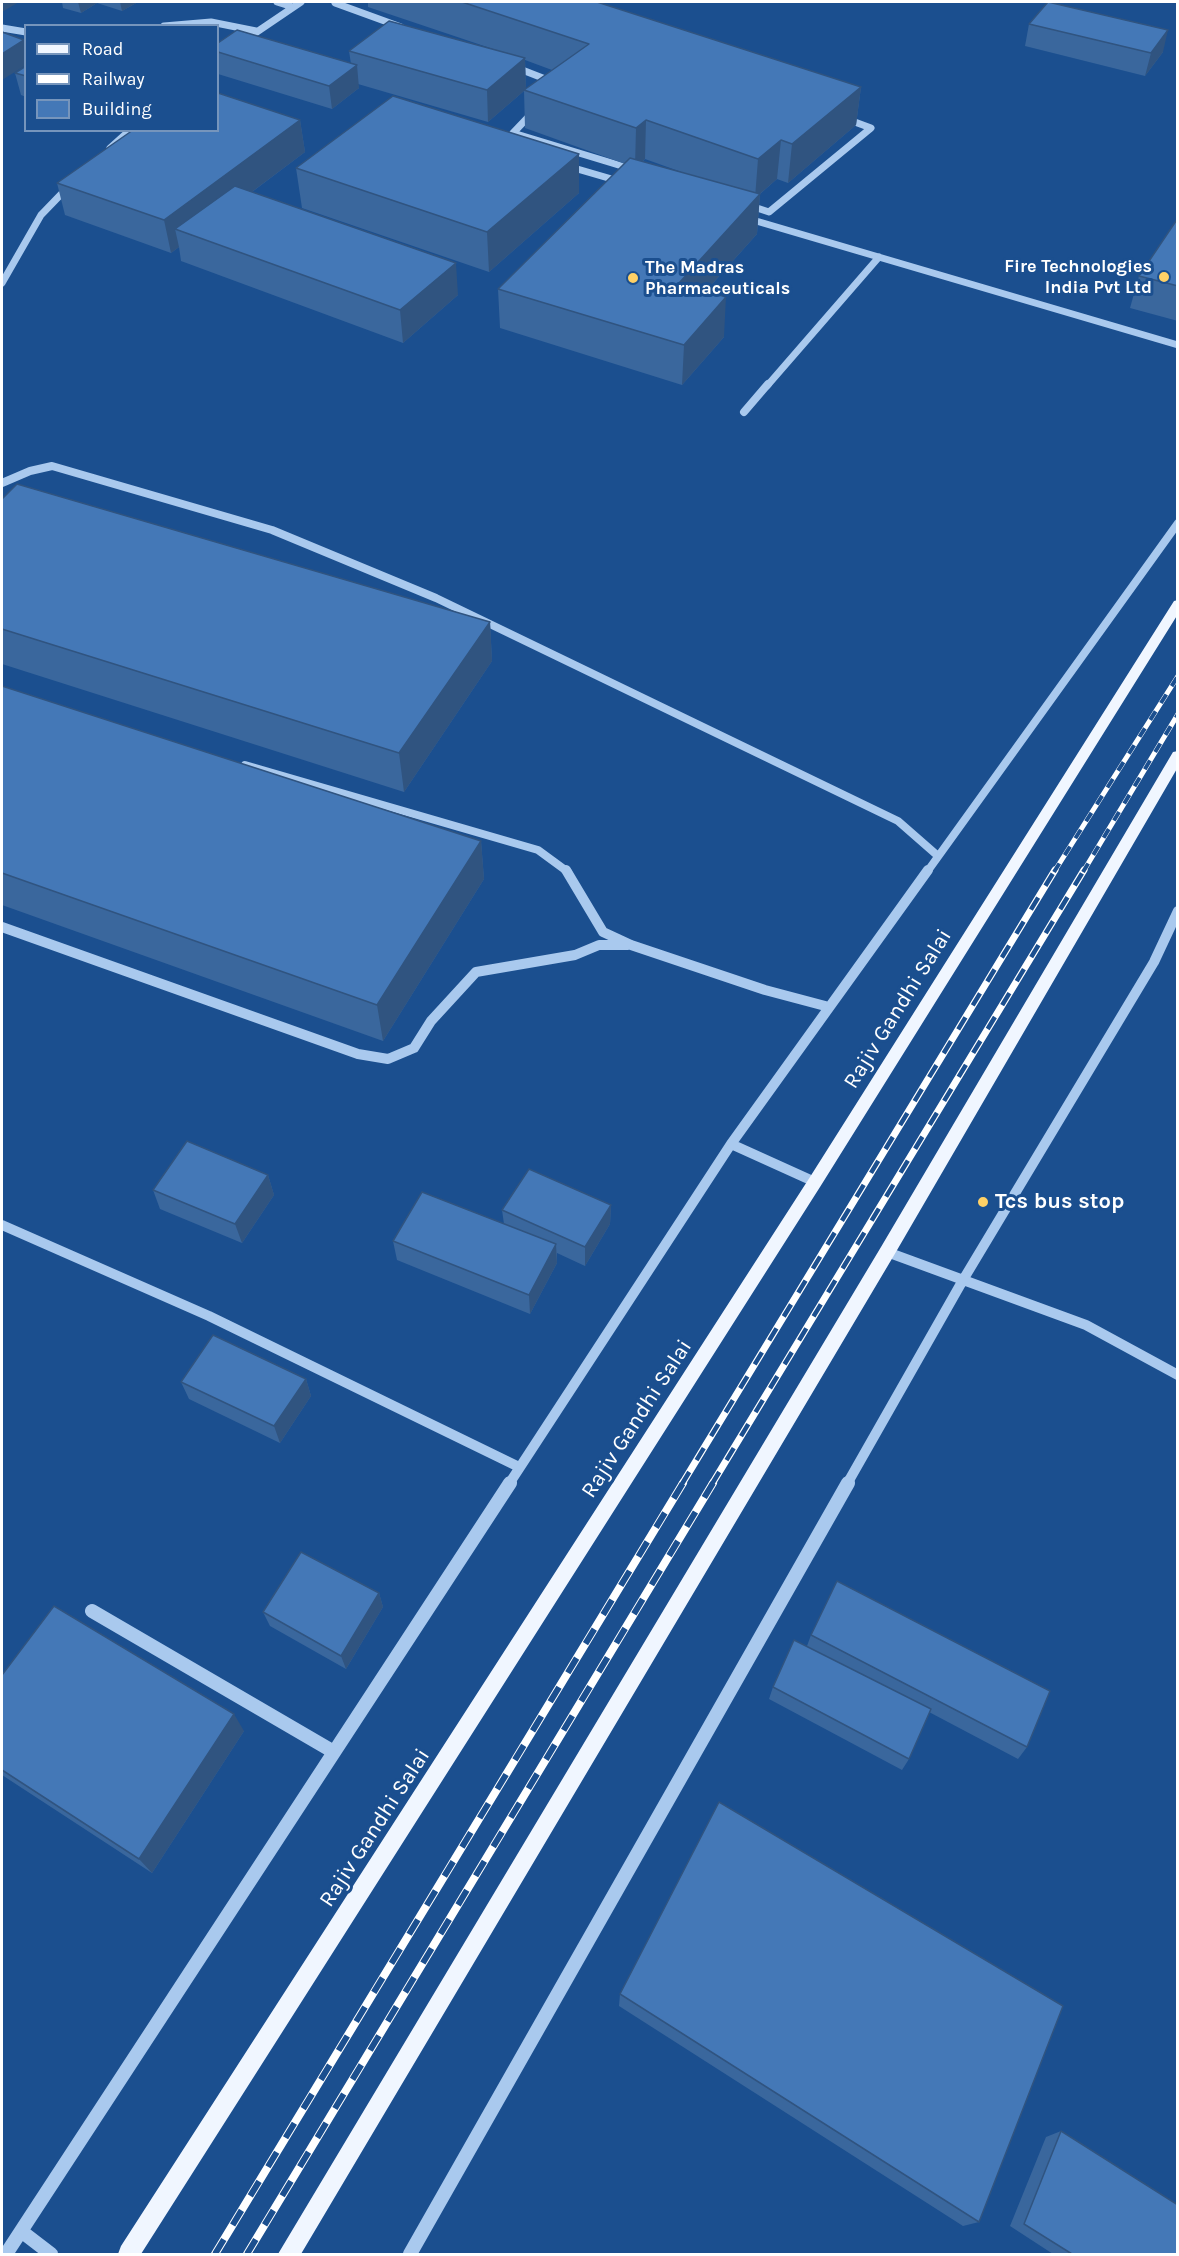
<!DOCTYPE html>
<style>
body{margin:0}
#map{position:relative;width:1179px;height:2256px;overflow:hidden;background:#1b4f8f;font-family:Karla,sans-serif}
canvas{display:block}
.frame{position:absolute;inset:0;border:3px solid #fff;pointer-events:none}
.legend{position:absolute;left:24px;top:24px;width:195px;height:108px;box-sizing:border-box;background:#1b4f8f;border:2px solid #7695bc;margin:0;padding:8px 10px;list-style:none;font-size:18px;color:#fff}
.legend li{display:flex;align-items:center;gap:12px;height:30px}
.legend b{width:30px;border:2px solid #7695bc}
</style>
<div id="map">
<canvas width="1179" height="2256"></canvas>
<div class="frame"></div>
<ul class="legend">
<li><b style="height:8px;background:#f0f6ff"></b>Road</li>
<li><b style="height:8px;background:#fff"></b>Railway</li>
<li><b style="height:16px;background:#4478b7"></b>Building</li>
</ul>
</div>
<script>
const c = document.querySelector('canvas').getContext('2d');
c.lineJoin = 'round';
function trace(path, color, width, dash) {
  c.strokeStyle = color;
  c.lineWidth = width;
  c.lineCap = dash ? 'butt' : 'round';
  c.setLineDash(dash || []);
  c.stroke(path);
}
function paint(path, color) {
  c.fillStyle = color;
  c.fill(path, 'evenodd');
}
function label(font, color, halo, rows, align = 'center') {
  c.font = font + ' Karla,sans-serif';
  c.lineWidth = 6;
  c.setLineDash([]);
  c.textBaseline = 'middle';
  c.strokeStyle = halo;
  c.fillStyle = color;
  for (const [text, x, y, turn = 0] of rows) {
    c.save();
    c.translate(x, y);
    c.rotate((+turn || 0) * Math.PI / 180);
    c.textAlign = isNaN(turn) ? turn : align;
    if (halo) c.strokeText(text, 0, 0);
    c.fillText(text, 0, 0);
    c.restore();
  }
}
trace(new Path2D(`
 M277,2L293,7
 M337,2L335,3L401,27
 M164,26L211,22L256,31
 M2,28L26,32
 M242,42L301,2
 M512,66L553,82
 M534,111L513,133L635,170
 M110,148L130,130
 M567,166L622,182
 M748,205L769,212L871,128L844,118
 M746,218L1178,345
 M2,283L41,215L70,185
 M767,386L879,257`), '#a9c9ee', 7);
trace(new Path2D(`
 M744,412L768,384
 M2,483L30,471L52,466L272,530L436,598L898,821L938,856
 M245,765L538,850L568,872
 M927,872L1178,523`), '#a9c9ee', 8);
trace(new Path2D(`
 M566,870L603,932L631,945L765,990L829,1007
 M2,927L358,1054L388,1059L414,1048L431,1021L476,972L575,955L599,945H628
 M731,1144L815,1182
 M2,1225L209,1316L519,1467
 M887,1252L1086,1325L1178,1375
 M509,1484L731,1144L928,870
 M847,1484L963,1280L1154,962L1178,911`), '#a9c9ee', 10);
trace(new Path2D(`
 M92,1611L334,1752
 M21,2231L51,2254
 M6,2254L510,1483
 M410,2254L848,1483`), '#a9c9ee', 14);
paint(new Path2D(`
 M1178,600V614L820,1187L141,2254H118L121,2246L810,1177L1174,601Z
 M1178,751V767L893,1257L301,2254H278L881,1247L1173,752Z`), '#f0f6ff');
const railFar2 = new Path2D(`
 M1054,872L1178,676
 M1083,872L1178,714`);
const railFar1 = new Path2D(`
 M682,1484L1055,870
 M712,1484L1084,870`);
const rail = new Path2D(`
 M215,2254L683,1483
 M247,2254L713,1483`);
trace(railFar2, '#fff', 5);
trace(railFar1, '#fff', 7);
trace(rail, '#fff', 8);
trace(railFar2, '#1b4f8f', 4, [10]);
trace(railFar1, '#1b4f8f', 4.5, [14]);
trace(rail, '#1b4f8f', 6, [17]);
paint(new Path2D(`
 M62,2H138L122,11L97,3L81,13L63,8Z
 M368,2H597L861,87L856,125L788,183L777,179L760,194L757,234L706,291L724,337L682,385L500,328L498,289L625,164L525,128L524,91L488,122L358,84L359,88L332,109L218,74V43L351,64L349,51L493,49L368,7ZM525,60L552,70L526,89ZM645,159L687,174L642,162Z
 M1029,24L1163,52L1145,76L1025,46Z
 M26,66V97L21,95L15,73Z
 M300,120L305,152L252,192L458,295L403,343L181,261L179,247L171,253L65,215L57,183Z
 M579,154V193L489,272L302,208L296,168Z
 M1178,218V321L1130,308L1139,276Z
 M2,499L490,622L492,661L404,792L2,664Z
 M2,686L481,841L484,879L383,1041L2,905Z
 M268,1175L274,1195L242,1243L160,1209L153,1190Z
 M611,1205L610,1224L585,1266L557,1253V1263L530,1314L397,1260L393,1241L504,1224L502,1210Z
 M306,1379L311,1396L280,1443L189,1399L181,1382Z
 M379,1593L383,1607L346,1669L270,1626L263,1612Z
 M811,1635L1027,1747L1018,1759L929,1712L909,1759L902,1770L769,1699L773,1687L807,1646Z
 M2,1675L244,1731L152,1873L2,1775Z
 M620,1994L979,2222L963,2226L619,2006Z
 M1061,2131L1178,2254H1053L1010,2226L1046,2137Z`), '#3a679d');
paint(new Path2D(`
 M2,2H19L2,12Z
 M78,2H97V3L81,13Z
 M120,2H138L122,11Z
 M1168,30L1163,52L1145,76L1151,53Z
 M24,40L26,46V65L2,80V54Z
 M525,58L526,90H524V91L488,122L487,90Z
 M357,65L359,88L332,109L329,86Z
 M861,87L856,125L788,183L792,144Z
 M300,120L305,152L193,236L175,229L179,247L171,253L164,220Z
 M646,120L645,159L635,167L636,128Z
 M781,140L777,179L755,198L758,159Z
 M579,154V193L489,272L487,232Z
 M760,194L757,234L677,323L679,283Z
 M456,263L458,295L403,343L400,310Z
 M726,297L724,337L682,385L684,345Z
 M490,622L492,661L404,792L399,753Z
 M481,841L484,879L383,1041L377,1005Z
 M268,1175L274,1195L242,1243L235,1224Z
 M611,1205L610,1224L585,1266V1247Z
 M556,1244L557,1263L530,1314L529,1295Z
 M306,1379L311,1396L280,1443L274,1426Z
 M379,1593L383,1607L346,1669L341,1656Z
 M234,1714L244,1731L152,1873L139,1859Z`), '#305480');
const building = new Path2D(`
 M462,2H597L861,87L792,144L781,140L758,159L646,120L636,128L524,90L589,44Z
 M1048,2L1168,30L1151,53L1029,24Z
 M389,21L525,58L487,90L349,51Z
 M237,30L357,65L329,86L218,52V43Z
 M2,32L24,40L2,54Z
 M26,66V76L15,73Z
 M218,93L300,120L164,220L57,183L133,130H218Z
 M393,96L579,154L487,232L296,168Z
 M630,158L760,194L679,283L726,297L684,345L498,289Z
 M235,186L456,263L400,310L175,229Z
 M1178,218V286L1139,276Z
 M17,484L490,622L399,753L2,629V499Z
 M2,686L481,841L377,1005L2,873Z
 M187,1141L268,1175L235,1224L153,1190Z
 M529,1169L611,1205L585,1247L502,1210Z
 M422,1192L556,1244L529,1295L393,1241Z
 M213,1335L306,1379L274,1426L181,1382Z
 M301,1552L379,1593L341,1656L263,1612Z
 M837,1581L1050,1691L1027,1747L811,1635Z
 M54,1606L234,1714L139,1859L2,1770V1675Z
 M794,1640L931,1709L909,1759L773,1687Z
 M719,1802L1063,2006L979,2222L620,1994Z
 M1061,2131L1178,2205V2254H1072L1024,2224Z`);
paint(building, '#4478b7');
trace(building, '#305480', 1.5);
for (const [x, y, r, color] of [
 [1164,277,6,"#ffd166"],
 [633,278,6,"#ffd166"],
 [983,1202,6,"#ffd166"]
]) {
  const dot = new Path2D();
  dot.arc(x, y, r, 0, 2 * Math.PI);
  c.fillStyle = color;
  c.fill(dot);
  trace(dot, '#1b4f8f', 2);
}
label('bold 18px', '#fff', '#1b4f8f', [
 ["Fire Technologies",1152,267],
 ["India Pvt Ltd",1152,288],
 ["The Madras",645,268,"left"],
 ["Pharmaceuticals",645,289,"left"]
], 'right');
label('22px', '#fff', '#1b4f8f', [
 ["Rajiv Gandhi Salai",898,1009,-58],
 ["Rajiv Gandhi Salai",637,1419,-57],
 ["Rajiv Gandhi Salai",375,1828,-57]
]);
label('bold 22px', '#fff', '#1b4f8f', [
 ["Tcs bus stop",995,1202]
], 'left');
</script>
